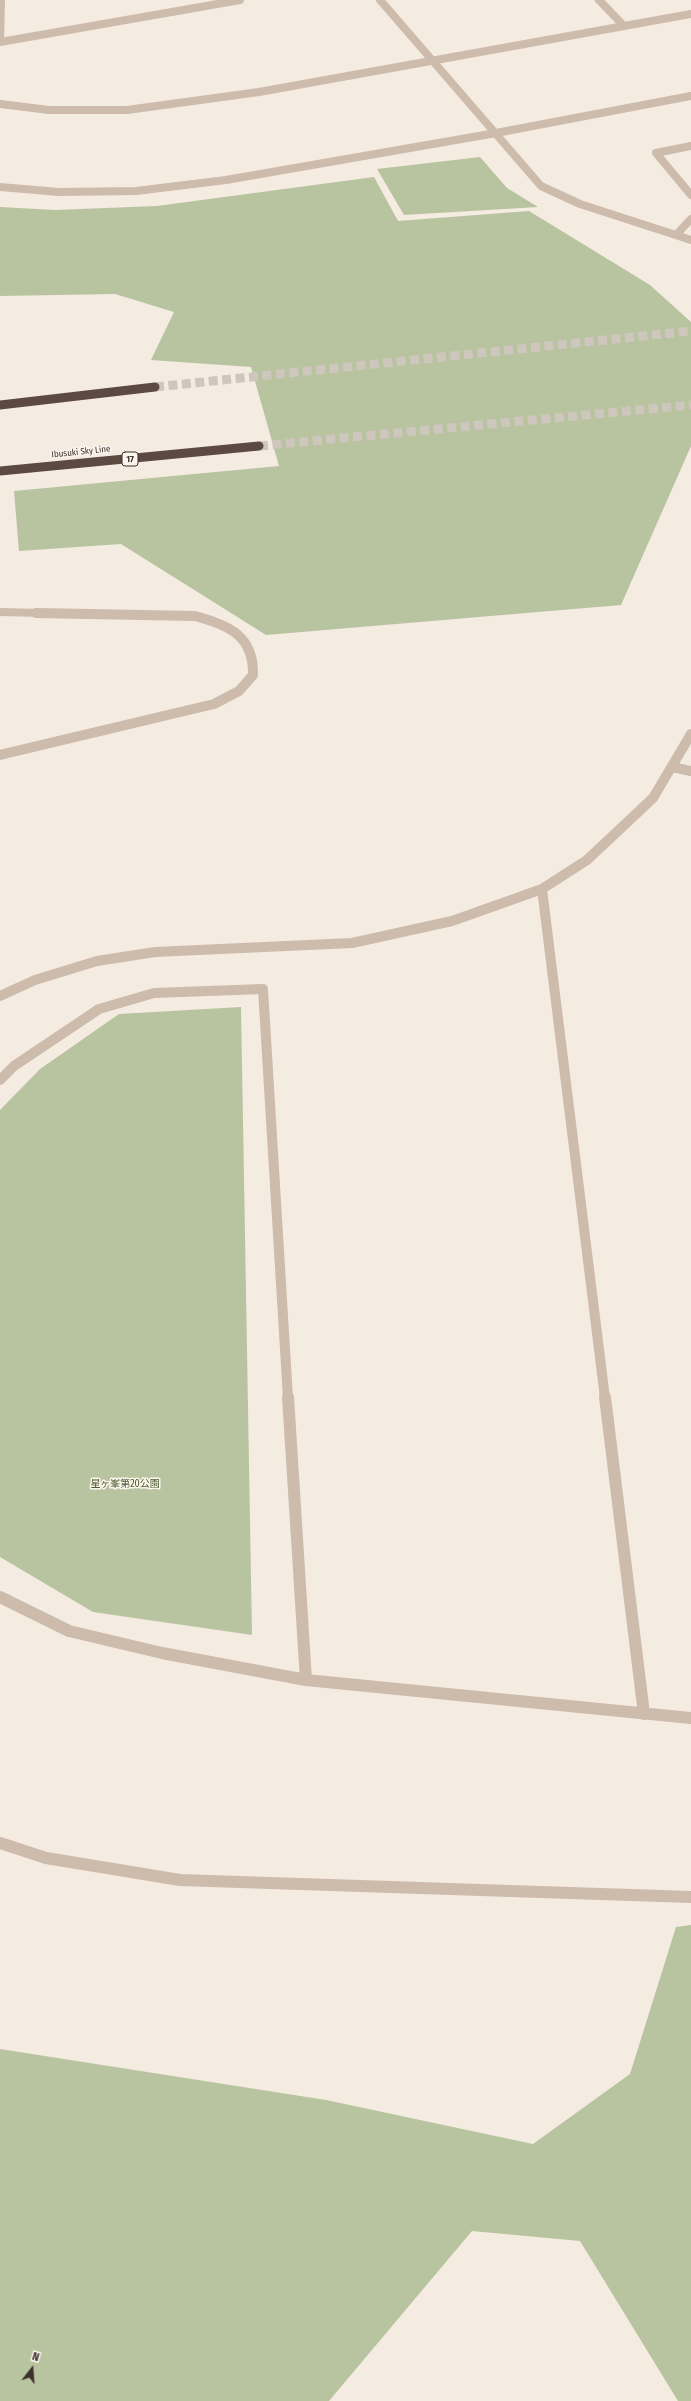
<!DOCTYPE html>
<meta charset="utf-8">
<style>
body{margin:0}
#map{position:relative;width:691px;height:2401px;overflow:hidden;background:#f4ebe1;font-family:"Fira Sans Condensed",sans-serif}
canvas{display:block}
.north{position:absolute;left:12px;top:2349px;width:40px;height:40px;-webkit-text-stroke:3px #fbf5ee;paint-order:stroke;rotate:17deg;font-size:11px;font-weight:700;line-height:16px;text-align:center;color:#3b302b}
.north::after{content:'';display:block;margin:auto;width:14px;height:18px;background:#3b302b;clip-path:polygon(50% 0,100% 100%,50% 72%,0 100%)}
</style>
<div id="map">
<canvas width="691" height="2401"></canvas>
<div class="north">N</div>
</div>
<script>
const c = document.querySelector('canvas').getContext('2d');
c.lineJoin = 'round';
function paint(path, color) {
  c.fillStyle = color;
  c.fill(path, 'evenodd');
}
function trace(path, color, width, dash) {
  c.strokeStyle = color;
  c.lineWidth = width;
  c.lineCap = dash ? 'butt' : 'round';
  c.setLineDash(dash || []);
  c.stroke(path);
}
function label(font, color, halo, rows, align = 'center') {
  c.font = font + ' "Fira Sans Condensed","Noto Sans JP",sans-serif';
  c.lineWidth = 3;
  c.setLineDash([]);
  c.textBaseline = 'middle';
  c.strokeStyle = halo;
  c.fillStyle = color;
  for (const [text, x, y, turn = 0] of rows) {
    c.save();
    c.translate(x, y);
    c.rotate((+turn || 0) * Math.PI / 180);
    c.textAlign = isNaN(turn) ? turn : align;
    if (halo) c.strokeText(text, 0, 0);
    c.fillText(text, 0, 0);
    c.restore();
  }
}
paint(new Path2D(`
 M480,157L507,188L538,207L404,215L377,169Z
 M374,177L398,221L529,211L650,285L691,322V446L621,605L266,635L121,544L19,551L14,491L279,466L251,367L151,360L174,312L115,294L0,296V207L55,210L157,206Z
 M241,1007L252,1635L93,1612L0,1557V1110L40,1069L119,1014Z
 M691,1925V2401H678L580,2241L472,2231L329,2401H0V2049L326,2100L533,2144L630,2074L676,1927Z`), '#b8c4a0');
trace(new Path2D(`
 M155,387L691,331
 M259,446L691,405`), '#cfc6bd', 9, [9, 4.5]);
trace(new Path2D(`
 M1,0L0,42L240,0
 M380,0L541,186L580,204L691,240
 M599,0L624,26
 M0,104L49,110H127L259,92L691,14
 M691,146L656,153L691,195
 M0,187L59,192L136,191L226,180L496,133L691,96
 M677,234L691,219
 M0,612L84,614`), '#cdbbac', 8);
trace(new Path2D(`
 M0,755L214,704L239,691L253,675C254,636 229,625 195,616L36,613
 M672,767L691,771
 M542,889L605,1398
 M0,996L35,980L97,961L155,952L352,943L452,921L542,889L587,860L653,798L691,734
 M0,1080L14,1066L99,1009L154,993L263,989L288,1398`), '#cdbbac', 10);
trace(new Path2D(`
 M288,1397L306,1680
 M605,1397L644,1714
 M0,1597L69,1631L162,1653L306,1680L691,1718
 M0,1843L46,1858L180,1880L691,1897`), '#cdbbac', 12);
trace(new Path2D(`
 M0,405L155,387
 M0,471L259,446`), '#5c4a42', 9);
label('9px', '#3b302b', '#fbf5ee', [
 ["Ibusuki Sky Line",81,452,-6]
]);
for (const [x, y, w] of [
 [130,459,16]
]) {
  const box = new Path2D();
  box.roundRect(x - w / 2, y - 7, w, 14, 3);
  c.fillStyle = '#fbf5ee';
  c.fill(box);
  trace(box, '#3b302b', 1);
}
label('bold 9px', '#3b302b', null, [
 ["17",130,459]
]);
label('10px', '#4a5a2e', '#fbf5ee', [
 ["星ヶ峯第20公園",125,1484]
]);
</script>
